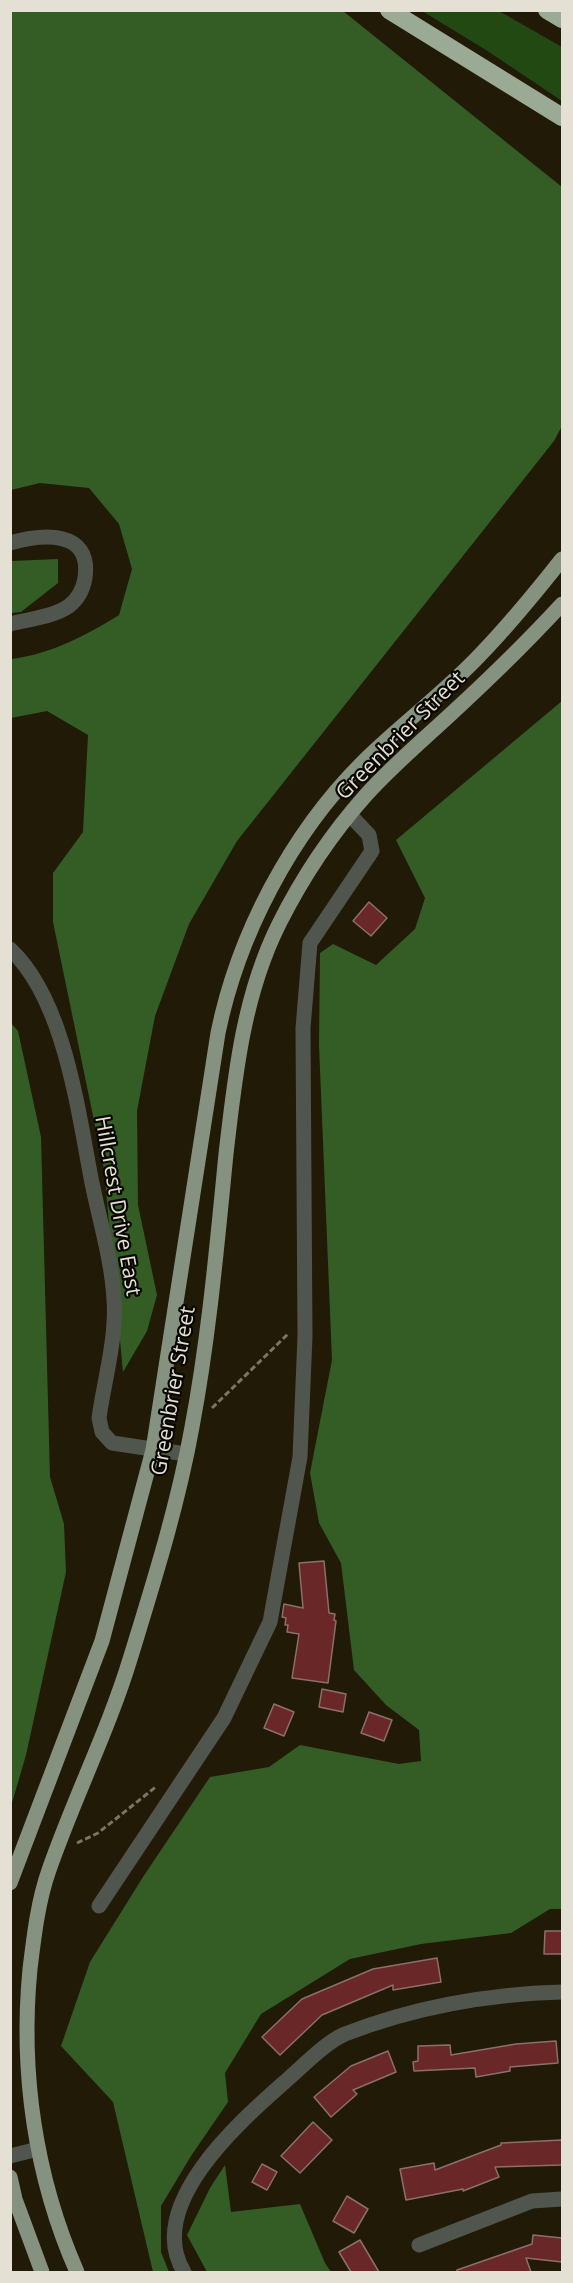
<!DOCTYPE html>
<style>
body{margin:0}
#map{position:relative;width:573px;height:2283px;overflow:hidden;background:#201a06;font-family:"Open Sans",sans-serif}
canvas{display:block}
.frame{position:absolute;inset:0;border:12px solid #e4e0d3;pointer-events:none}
</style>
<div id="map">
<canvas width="573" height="2283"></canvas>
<div class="frame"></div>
</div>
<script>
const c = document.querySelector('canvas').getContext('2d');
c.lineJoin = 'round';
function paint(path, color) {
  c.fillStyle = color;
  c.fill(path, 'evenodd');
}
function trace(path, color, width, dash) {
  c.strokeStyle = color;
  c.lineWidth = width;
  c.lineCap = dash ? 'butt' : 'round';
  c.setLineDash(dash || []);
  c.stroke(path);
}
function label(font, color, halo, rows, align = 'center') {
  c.font = font + ' "Open Sans",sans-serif';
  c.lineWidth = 4.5;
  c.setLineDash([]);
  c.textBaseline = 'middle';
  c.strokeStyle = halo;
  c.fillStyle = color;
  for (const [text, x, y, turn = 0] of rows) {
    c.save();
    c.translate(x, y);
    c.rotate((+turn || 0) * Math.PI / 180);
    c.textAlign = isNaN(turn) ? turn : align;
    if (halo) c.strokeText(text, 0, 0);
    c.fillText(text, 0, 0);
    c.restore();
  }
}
paint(new Path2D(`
 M422,11H499L562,47V101L486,50Z`), '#224912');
paint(new Path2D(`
 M11,11H343L562,187V426L554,441L237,841L189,924L155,1016L137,1111L138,1205L157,1295L147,1331L123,1372L104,1169L53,922V873L83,832L88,735L47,711L11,718V659C51,654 85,636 119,615L132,569L119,524L89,488L40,483L11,490Z
 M58,559V583L21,612L11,613V561Z
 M562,701V1909H550L511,1933L421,1944L350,1959L261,2014L225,2073L228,2102L191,2156L161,2206V2252L169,2272H153L113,2102L61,2046L90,1962L143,1877L210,1777L269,1767L300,1745L399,1764L421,1761L419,1730L386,1705L354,1670L341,1563L319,1523L310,1473L332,1360L319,1045L320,953L333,944L376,965L415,929L425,898L396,840Z
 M11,1023L18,1031L41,1137L50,1477L64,1524L66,1572L26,1755L11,1806Z
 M225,2165L231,2212L300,2204L325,2263L331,2272H207L187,2235L210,2188Z`), '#345d25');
const building = new Path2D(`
 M369,902L387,918L371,936L353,921Z
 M324,1561L329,1613L335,1614L334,1620L336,1621L328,1683L292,1678L299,1634L287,1632L288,1625H285L286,1618L282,1617L284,1604L303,1608L299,1563Z
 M322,1689L346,1694L343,1712L319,1707Z
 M274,1704L294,1712L284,1736L264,1728Z
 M369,1712L392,1720L384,1741L361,1733Z
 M545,1931H562V1954H544Z
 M437,1958L441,1982L393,1990V1985L322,2015L280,2055L262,2037L302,1999L373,1969Z
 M556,2041L558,2063L510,2067V2071L476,2077L475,2068L414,2071L413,2062L418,2061V2046L450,2045L451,2055L516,2044Z
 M388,2051L396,2072L353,2090L357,2094L331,2117L314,2097L351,2066Z
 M313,2122L332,2140L300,2173L281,2156Z
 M562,2140V2165L495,2167L499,2177L463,2191V2189L406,2200L400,2169L434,2163L435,2170L501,2145V2143Z
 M262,2164L277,2172L267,2190L252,2182Z
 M347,2196L368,2209L354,2233L333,2221Z
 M533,2235L562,2238V2262L526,2258L531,2272H457V2270L532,2244Z
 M360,2240L379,2272H351L339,2252Z`);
paint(building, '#6a2728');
trace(building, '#8b6f6d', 1.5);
trace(new Path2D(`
 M212,1408L289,1333
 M77,1843L98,1833L157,1786`), '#7a7564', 3, [6, 3]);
trace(new Path2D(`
 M10,543C42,534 92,529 85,578C83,590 78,599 69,606C53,617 29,619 10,624
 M10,949C65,1000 78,1112 92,1183C100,1222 112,1261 114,1300C117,1336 104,1382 99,1418L102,1432L112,1443L186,1454
 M99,1906L224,1718L270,1622L300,1457L305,1336L303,1028L310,943L372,851L369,835L350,815
 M10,2156L38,2149
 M419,2245L532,2201L562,2199
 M184,2272C143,2204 243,2119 288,2079C303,2066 326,2042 345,2034C415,2007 488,1994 562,1992`), '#50564d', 15);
trace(new Path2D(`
 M10,1883L102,1641L153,1450L218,1033C238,935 291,834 362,763C399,726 443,694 479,656C509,625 536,592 562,559
 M10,2177L15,2199L42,2272
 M77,2272C35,2177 20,2072 30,1969C34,1936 38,1901 49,1870C74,1798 109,1729 131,1656C154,1581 178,1505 192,1427C209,1337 217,1245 226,1154C235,1076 243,996 279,924C302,878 332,833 366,795C392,766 423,740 452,713C490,678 527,642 562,604`), '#859280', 15);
trace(new Path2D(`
 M389,10L562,117
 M547,10L562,19`), '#9baa94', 18);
label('21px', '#e4e0d3', '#080601', [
 ["Greenbrier Street",401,736,-45],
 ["Hillcrest Drive East",117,1206,80],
 ["Greenbrier Street",174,1391,-80]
]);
</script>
